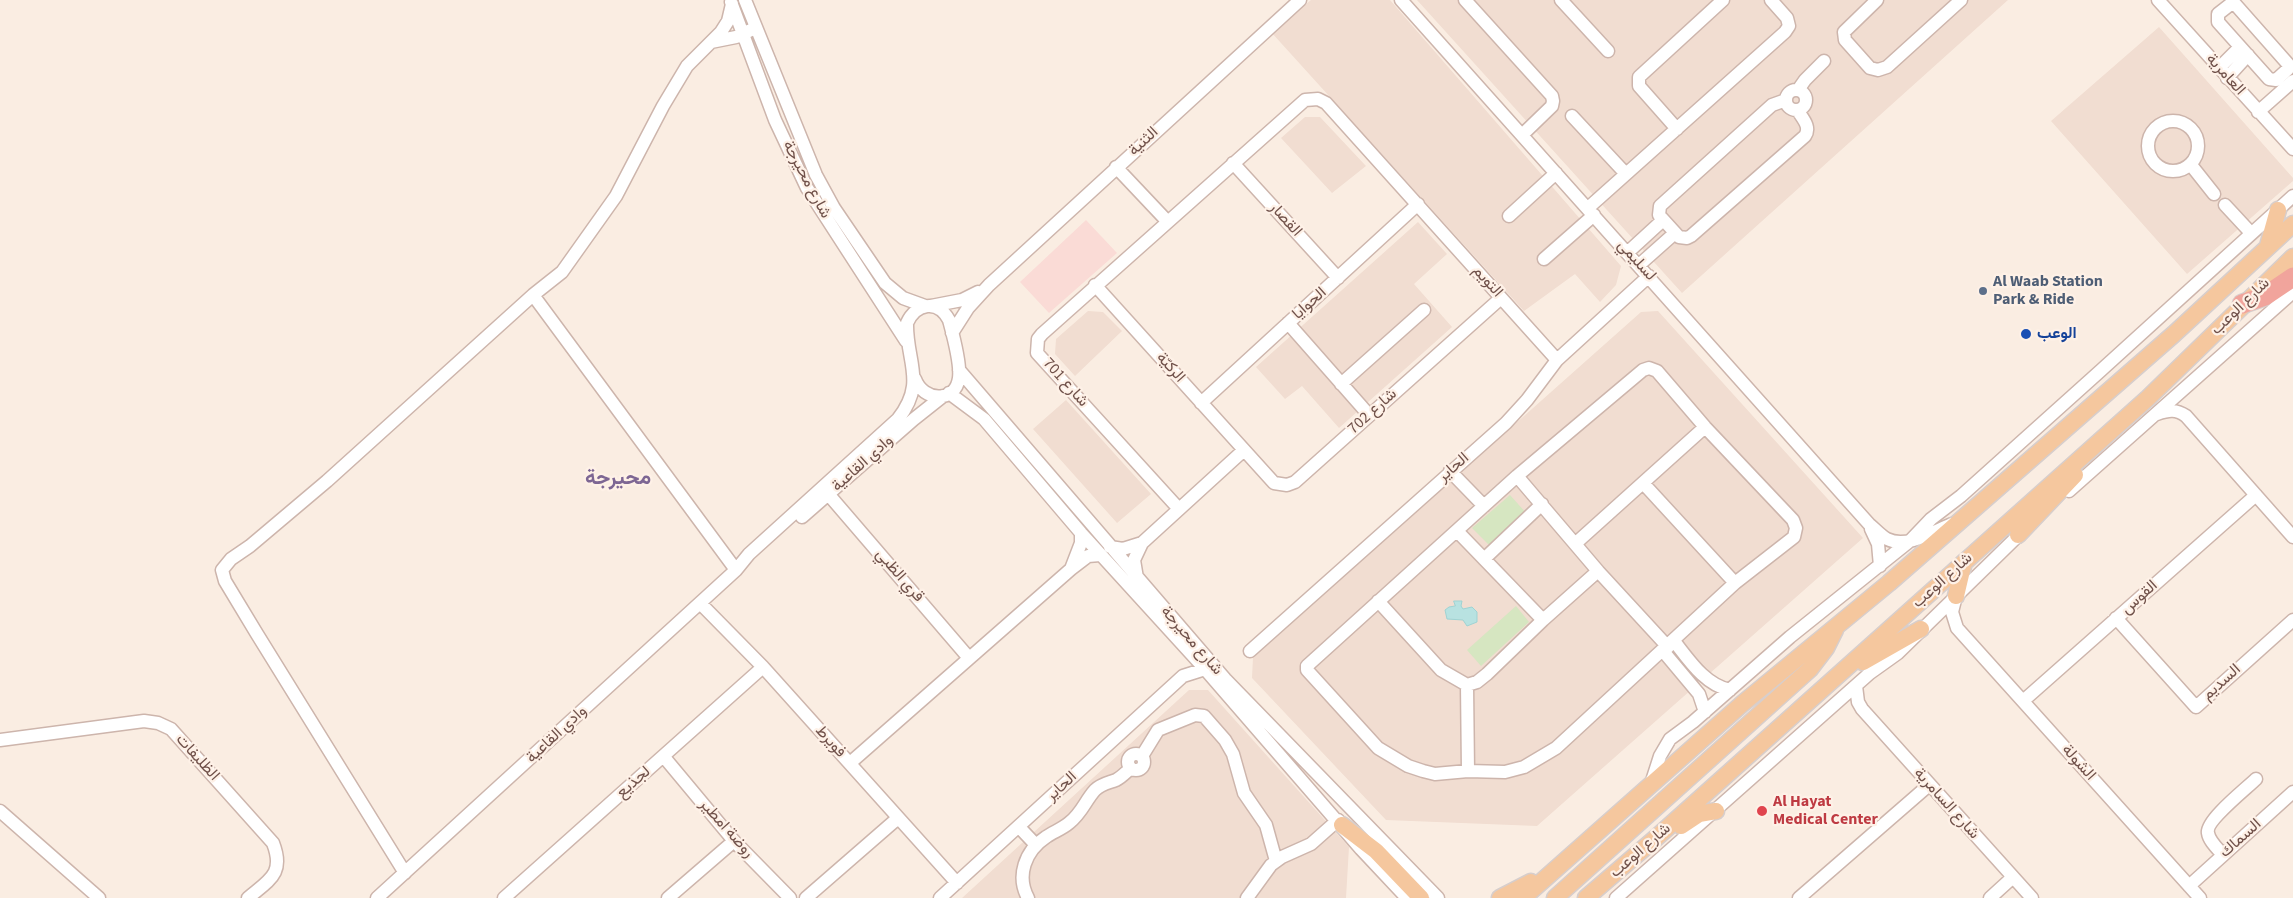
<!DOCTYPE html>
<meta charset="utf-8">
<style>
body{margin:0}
canvas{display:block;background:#faede2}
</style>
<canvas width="2293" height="898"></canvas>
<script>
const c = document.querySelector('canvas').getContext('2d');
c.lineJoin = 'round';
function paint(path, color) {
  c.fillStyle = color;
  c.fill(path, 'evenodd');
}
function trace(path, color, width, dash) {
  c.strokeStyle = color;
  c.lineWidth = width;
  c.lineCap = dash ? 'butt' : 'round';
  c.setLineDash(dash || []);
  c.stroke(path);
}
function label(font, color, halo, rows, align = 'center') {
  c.font = font + ' "Source Sans 3",Vazirmatn,sans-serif';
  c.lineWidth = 4.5;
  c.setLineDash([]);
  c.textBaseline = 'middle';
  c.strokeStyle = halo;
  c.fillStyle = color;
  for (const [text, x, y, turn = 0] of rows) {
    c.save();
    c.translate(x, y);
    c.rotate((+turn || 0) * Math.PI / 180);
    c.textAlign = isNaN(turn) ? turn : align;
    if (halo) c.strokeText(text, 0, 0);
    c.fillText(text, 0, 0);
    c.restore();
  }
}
paint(new Path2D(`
 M1311,0H1390L1621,266L1616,285L1600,302L1575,274L1524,311L1271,32Z
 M1417,0H2008L1682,293Z
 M2159,27L2293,178V181L2187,274L2051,121Z
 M1305,117H1320L1366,166L1332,193L1281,138Z
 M1418,222L1447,254L1414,284L1452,327L1339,428L1302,386L1285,399L1256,367Z
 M1088,311L1103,312L1122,331L1075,376L1055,354L1056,339Z
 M1658,311L1863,538L1537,826L1386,820L1252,678L1253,657L1641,312Z
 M1066,400L1151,494L1117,523L1033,429Z
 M1189,690H1208L1349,847L1346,898H962Z`), '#f1ddd1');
paint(new Path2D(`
 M1086,220L1117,253L1049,313L1020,282Z`), '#fadbd6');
paint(new Path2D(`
 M1510,495L1527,514L1490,546L1472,528Z
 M1516,606L1529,622L1481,666L1467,650Z`), '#d6e6c1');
const water = new Path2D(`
 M1454,601H1462L1461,606L1463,609L1472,607L1477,612V622L1467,626L1463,620L1447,619L1445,610L1449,607L1455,606Z`);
paint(water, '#b8e2e1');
trace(water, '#9fd3d3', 1);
const minor = new Path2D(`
 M745,0L816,175L834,208L885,283L903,298L925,306
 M1401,0L1869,524C1875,529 1881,536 1887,539C1907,549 1934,531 1952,524
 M1465,0L1552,96L1553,101L1552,106L1522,135
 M1561,0L1608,51
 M1877,0L1844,32L1845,40L1870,68L1878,70L1887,67L1961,0
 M2158,0L2293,149
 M731,2L775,120L807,188L906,341
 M2232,3L2235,4L2288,64V69L2276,80L2269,79L2218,22V14Z
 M711,42L736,37L751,30
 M2219,68L2240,47
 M2227,78L2248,55
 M1786 100a10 10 0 1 1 20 0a10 10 0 1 1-20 0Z
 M1798,90L1805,80L1824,61
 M1786,100L1772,105L1660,206L1659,215L1679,237L1687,238L1691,236L1805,136C1811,127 1803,119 1798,111
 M2258,112L2293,81
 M1572,116L1626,174
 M2148 146a25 25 0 1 1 50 0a25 25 0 1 1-50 0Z
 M1677,129L1639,86V77L1723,0
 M1233,163L1338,278
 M2191,165L2214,194
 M1116,167L1167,221
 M2225,205L2251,233
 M1588,208L1785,32L1789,26L1787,18L1771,0
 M1509,216L1556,173
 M1627,253L1663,220
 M1544,259L1594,215
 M1639,265L1675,233
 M1095,285L1274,483L1287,485L1295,482L1501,298
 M533,295L736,570
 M931,306L962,300L978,292
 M1288,323L1369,415
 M952,333L968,308L989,285L1300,0
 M1649,368L1657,371L1705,427L1793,520L1796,528L1794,537L1735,583L1556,748L1524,767L1505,772L1468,771L1435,774L1423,771L1408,766L1378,748L1307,670V666L1517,476L1643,370Z
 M959,370L1225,679L1438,898
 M1341,384L1424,310
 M949,393L984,419L1081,533L1205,669L1361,849L1407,898
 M1201,403L1418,204
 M2157,414C2169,410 2176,409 2186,416L2293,537
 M1450,471L1484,506
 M1517,476L1598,571
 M1643,483L1735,583
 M2069,491L2293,292
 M829,495L969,658
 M1179,509L1037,353L1038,339L1042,334L1305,100L1318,99L1326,103L1557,360
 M802,517L914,419L943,396
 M1871,529L1878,544L1880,566
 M1457,531L1543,620
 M1576,543L1705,427
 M1110,547L1123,549L1142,543L1244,450
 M1484,559L1542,504
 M1071,569L1081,543V533
 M1137,578L1134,560L1142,543
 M1956,596L1952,612L1957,628L2200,898
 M1378,601L1441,670L1467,685L1477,682L1487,674L1543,620L1598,571L1668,647
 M700,603L763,667L957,883
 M2116,618L2196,707L2293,620
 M1674,641C1689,660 1705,685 1730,690
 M1250,651L1506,423L1527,400L1557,360L1649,276
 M1663,651L1699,694L1705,712
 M1467,685L1468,771
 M1856,686L1858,702L1862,709L2032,898
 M2023,701L2256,495
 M0,740L144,721L158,723L171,729L273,843C285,874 269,880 248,898
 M1128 762a8 8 0 1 1 16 0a8 8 0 1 1-16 0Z
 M1142,756L1158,730L1195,715L1204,716L1225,740L1233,754L1244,793L1266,825L1276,861
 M664,757L734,841L790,898
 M850,763L1071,569L1088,556L1100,555
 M1651,784L1660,756L1670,739L1693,722L1790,637L1911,540L1931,519L1961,496L2098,373L2293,196
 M0,811L99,898
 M1019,827L1036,845
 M2223,855C2218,849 2209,841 2208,833C2205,821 2247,788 2256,779
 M405,873L257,634L225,581L222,570L231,559L250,546L327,481L533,295L562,272L616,196L663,106L687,66L721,32L728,21L732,4
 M2189,886L2293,792
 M377,898L736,570L749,554L898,419C927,382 906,362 907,323C916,303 938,299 949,320C953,335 961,363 959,378C955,404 923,401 915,379
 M504,898L763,667
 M668,898L734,841
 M806,898L898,818
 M940,898L1183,676L1205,669
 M1028,898C1016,876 1025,851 1046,837C1053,832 1062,829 1069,823C1082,813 1085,801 1095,790C1101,784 1108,783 1116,780C1122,777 1126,772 1131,768
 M1247,898L1271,865L1282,857L1311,844L1338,820
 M1616,898L1870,673L1898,653L2024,530
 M1799,898L1929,785
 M1990,898L2013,877`);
const major = new Path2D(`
 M2268,246L2278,210
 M2018,535L2075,475
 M1956,596L1964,562
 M1863,662L1921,629
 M1342,825L1376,851L1421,898
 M1681,826L1699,814L1716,811
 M1500,898L1531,882
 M1523,898L1742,704L1889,583L2174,334L2293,224
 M1555,898L1810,669L1826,648L1835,630
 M1586,898L1657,837L2148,398L2293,257`);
const highway = new Path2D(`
 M2242,304L2265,296L2293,277`);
trace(minor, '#cdb5ac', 15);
trace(major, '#d7cecc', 19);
trace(highway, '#d7cecc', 21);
trace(minor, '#fff', 12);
trace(major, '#f5c79e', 16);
trace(highway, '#f1a49c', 19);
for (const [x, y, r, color] of [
 [1983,291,5,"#5c6f8a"],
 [2026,334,6,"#1a4fb4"],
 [1762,811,6,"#e0444e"]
]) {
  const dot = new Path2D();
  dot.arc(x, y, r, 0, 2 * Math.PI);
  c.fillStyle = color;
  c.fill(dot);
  trace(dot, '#fef1e7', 2);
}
label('16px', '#70514a', '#fef1e7', [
 ["العامرية",2225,75,48],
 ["الثنية",1144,142,-43],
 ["شارع محيرجة",806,180,62],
 ["القصار",1285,220,48],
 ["لسليمي",1636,261,48],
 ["التويم",1487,282,48],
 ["الحوايا",1310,304,-42],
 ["شارع الوعب",2241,307,-44],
 ["الركيّة",1170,368,48],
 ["شارع 701",1065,383,48],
 ["شارع 702",1373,412,-42],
 ["وادي القاعية",863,464,-42],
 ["الحاير",1454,468,-41],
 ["قري الظبي",899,576,49],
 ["شارع الوعب",1943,581,-42],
 ["القوس",2140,598,-42],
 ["شارع محيرجة",1191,641,49],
 ["السديم",2222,683,-42],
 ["وادي القاعية",557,735,-43],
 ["فويرط",830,742,48],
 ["الظليفات",197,758,48],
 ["الشولة",2078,763,48],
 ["لجذيع",634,783,-41],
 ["الحاير",1062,787,-43],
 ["شارع السامرية",1946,804,48],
 ["روضة امطير",726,829,48],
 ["السماك",2241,839,-42],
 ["شارع الوعب",1641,851,-41]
]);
label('bold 16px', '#4e5e75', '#fef1e7', [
 ["Al Waab Station",1993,282],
 ["Park & Ride",1993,300]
], 'left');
label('bold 16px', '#164399', '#fef1e7', [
 ["الوعب",2037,334]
], 'left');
label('bold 16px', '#be3a42', '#fef1e7', [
 ["Al Hayat",1773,802],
 ["Medical Center",1773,820]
], 'left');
label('bold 21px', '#7d6693', '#fef1e7', [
 ["محيرجة",618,479]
]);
</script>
